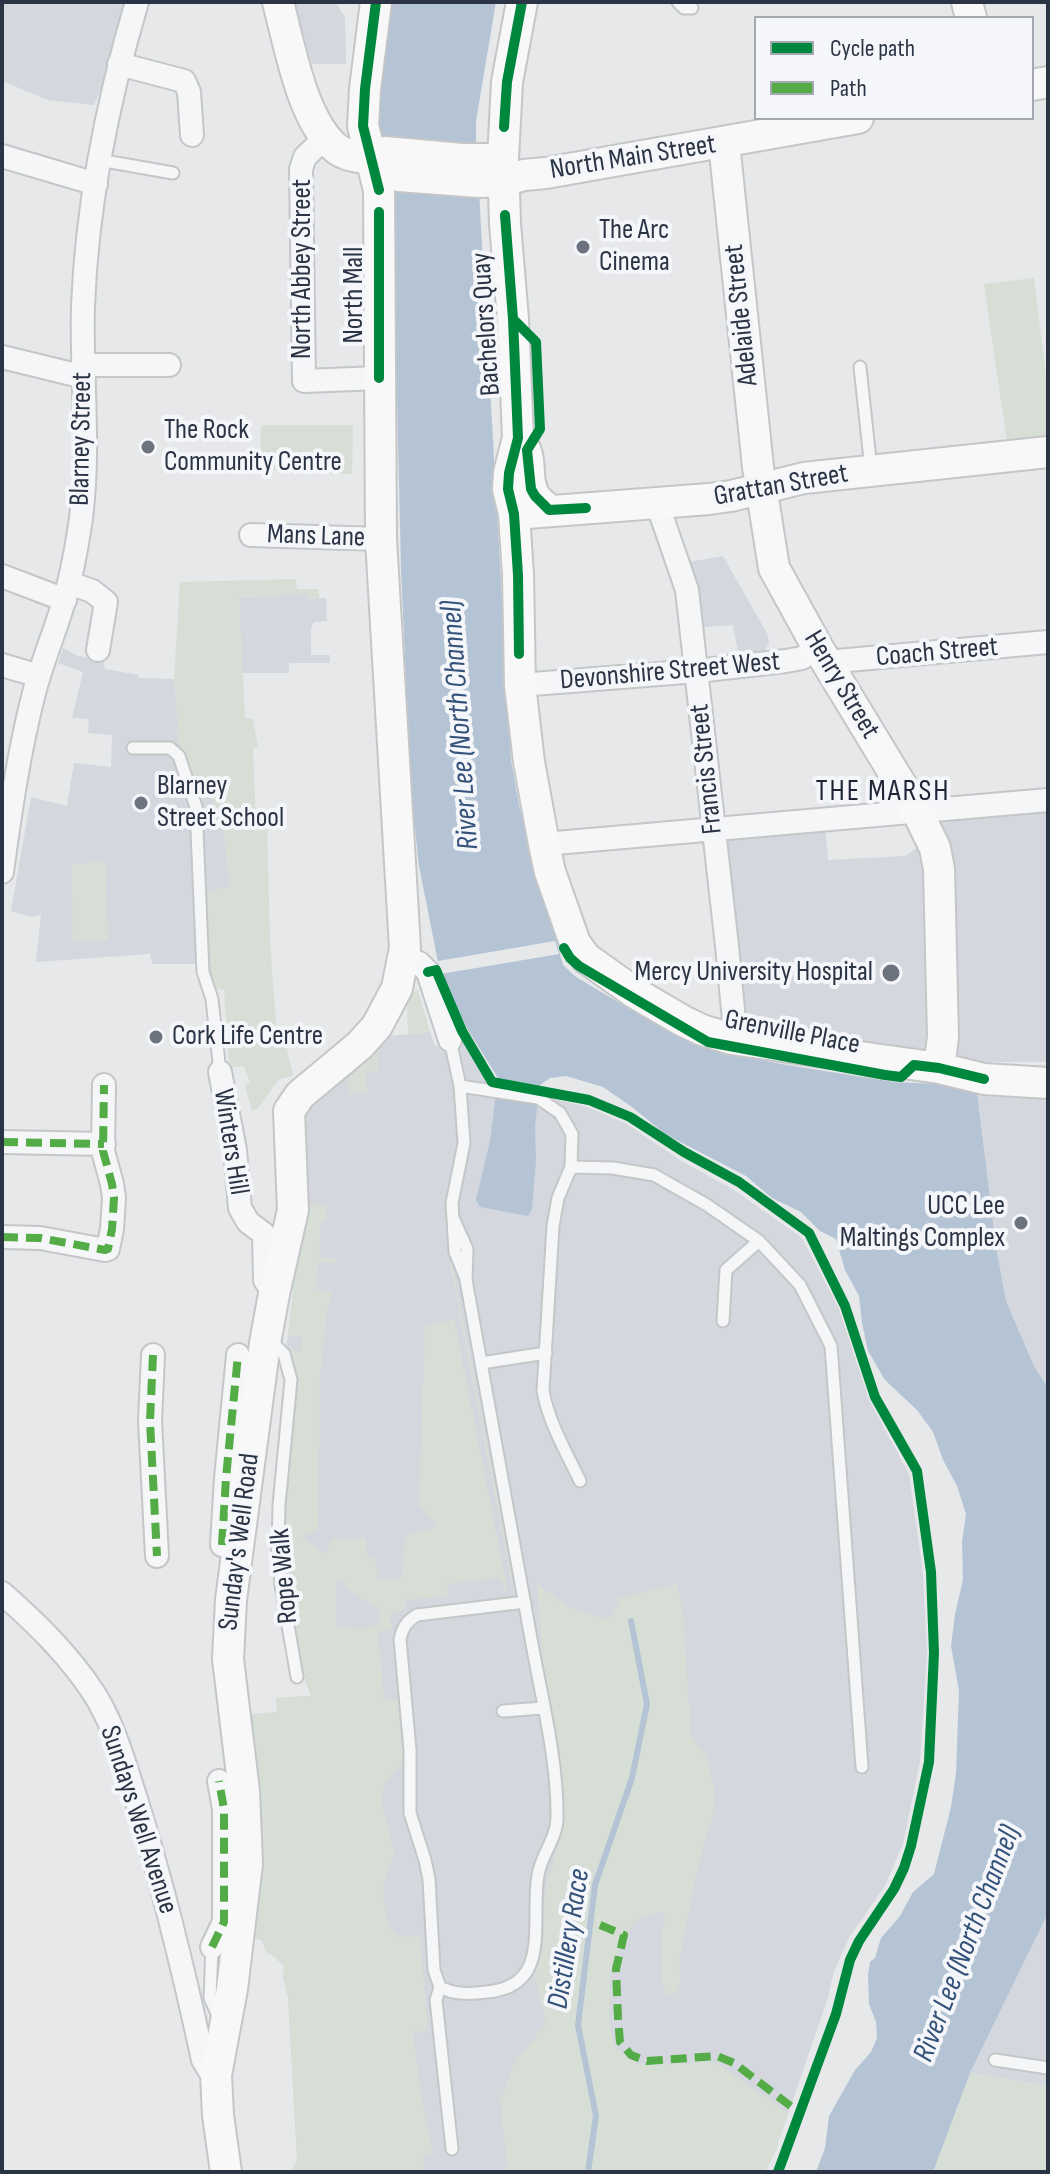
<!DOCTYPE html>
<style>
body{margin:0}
#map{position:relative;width:1050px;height:2174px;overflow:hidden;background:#e6e8ea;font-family:"Sofia Sans Condensed",sans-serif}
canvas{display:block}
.frame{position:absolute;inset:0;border:4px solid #2b3445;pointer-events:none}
.legend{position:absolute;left:754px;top:16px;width:280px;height:104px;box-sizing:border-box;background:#f4f6f9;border:2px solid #a4a8b1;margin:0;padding:10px 14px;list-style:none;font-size:24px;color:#2b3445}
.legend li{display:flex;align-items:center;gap:16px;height:40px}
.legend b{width:40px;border:2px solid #a4a8b1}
</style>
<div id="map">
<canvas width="1050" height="2174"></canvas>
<div class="frame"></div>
<ul class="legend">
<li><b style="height:10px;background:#00873e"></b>Cycle path</li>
<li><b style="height:10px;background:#54ac47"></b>Path</li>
</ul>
</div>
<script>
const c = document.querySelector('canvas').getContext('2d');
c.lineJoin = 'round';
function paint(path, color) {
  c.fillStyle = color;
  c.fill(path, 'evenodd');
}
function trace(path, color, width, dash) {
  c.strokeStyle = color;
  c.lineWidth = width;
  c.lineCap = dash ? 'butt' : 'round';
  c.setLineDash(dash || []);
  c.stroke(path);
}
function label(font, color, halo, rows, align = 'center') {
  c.font = font + ' "Sofia Sans Condensed",sans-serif';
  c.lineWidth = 8;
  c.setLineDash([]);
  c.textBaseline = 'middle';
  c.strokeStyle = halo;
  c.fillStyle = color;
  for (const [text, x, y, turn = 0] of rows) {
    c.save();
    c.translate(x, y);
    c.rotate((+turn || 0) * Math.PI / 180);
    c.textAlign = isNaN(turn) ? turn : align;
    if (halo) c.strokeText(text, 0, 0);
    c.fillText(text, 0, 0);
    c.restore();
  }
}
paint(new Path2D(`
 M2,2H140L94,105L48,100L2,81Z
 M291,2H335L345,17L346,64H312Z
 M723,556L768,635L769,644L762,654L739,658L733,625L704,627L701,604L683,563Z
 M306,594L307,599L326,598L327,621L314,622L311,629V655H330V663H289V673H242L239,597Z
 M63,648L78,656L103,659L105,669L139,675V678L174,679L178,721L177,740L198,783L213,800L223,822L230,887L203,893L208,964H152L150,954L36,962L41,915L31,917L11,911L31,797L67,806L74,763L111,767L112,735L88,733L89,719L72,718L83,672L58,663Z
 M1048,809V1062H974L738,1026L721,847L730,833L825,825L828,860L905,856L923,843L939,826L960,812Z
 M430,1032L435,1046L442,1045L461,1034L489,1081L494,1084L587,1107L627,1124L678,1159L734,1190L802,1238L839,1309L869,1400L909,1474L923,1573L927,1654L920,1761L903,1844L885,1886L850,1936L842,1953L833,1974L828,1998L775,2152L765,2172H291L297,2160L288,1997L283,1977L284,1965L266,1951L262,1940L251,1937L244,1715L277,1712L276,1698L311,1696L301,1668L286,1350L303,1212L296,1119L380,1037Z
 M978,1096L1048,1098V1416L1047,1386L1034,1366L1006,1301L996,1246Z
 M1048,1913V2086L970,2073Z`), '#d4d7dd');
paint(new Path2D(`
 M1034,278L1048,391V438L1007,442L984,284Z
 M261,425H353L352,474L260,470Z
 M296,579L297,589H319V598L306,599V594L239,597L245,718L253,719L258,748H253L256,823L267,824L270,941L277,1038L286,1044L293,1076L279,1079L258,1108L252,1111L245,1085L250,1082L244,1066L229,1068L224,990L215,989L208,964L203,893L230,886L223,822L213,800L198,783L177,740L178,721L174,679L180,582Z
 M105,862L108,941H73L71,864Z
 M418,990L430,1032L408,1034L407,1007L413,992Z
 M377,1042L379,1071L366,1072L367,1093L349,1094L348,1073Z
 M326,1204L327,1221L321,1222L319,1257L336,1259V1263L318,1262L316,1290L332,1292L327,1310L320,1380L318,1529L302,1537L326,1554L331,1539L366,1538L367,1557L375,1556L378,1580L402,1579L405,1537L437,1526L419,1505L425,1327L454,1319L507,1587L505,1593L501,1578L447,1584L448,1596L405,1600V1610L390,1613L392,1630L378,1632L384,1700H398L403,1762L386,1782L382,1800L394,1851L383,1886L386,1918L392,1931L400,1937L420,1935L428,2030L413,2032L423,2107L434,2153L423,2154L424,2171L419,2172H291L297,2160L288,1997L283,1977L284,1965L266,1951L262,1940L251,1937L244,1715L277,1712L276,1698L311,1696L301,1668L283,1543L286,1350L301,1351L302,1337L288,1336L302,1205ZM336,1579L342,1581L351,1592L378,1608L381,1615L379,1623L364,1629L336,1627Z
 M452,1263L513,1579H511L450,1264Z
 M537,1583C562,1604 577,1615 610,1618L620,1598L677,1584L683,1614L691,1735L707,1759L714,1785L713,1814L699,1862L679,1961L681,1984L677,1992L672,1995L666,1993C657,1967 662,1939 665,1912L651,1914L634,1922L611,1966L609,2018L614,2046L629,2059L644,2065L712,2062L727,2070L788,2113L775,2152L765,2172H508L500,2100L516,2059L546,2025L535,1976L543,1944L545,1890L558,1843L564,1798L544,1675Z
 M970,2073L1048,2086V2172H933Z`), '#d6ded6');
paint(new Path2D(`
 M392,2H496L476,121V138L511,760L519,805L563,965L576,977L672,1034L700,1047L781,1064L894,1082L962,1085L977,1091L996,1246L1006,1301L1034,1366L1047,1386L1048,1913L970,2073L933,2172H816L825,2148L829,2116L855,2070L871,2052L877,2038L876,2022L869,2004L868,1975L870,1962L875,1958L881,1938L900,1916L913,1892L934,1874L951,1807L956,1773L959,1691L951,1646L955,1614L963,1580L962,1541L966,1514L957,1486L943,1460L933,1432L917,1410L885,1380L868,1351L862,1323L859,1296L845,1270L836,1239L820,1231L801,1212L772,1198L746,1176L665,1134L632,1107L603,1087L566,1076L550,1078L540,1085L535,1126L536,1161L532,1209L528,1216L480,1207L476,1200L490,1141L498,1078L468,1030L441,977L419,866L411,791L401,569L395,312L385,152L379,126L378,102Z`), '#b4c4d5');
paint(new Path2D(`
 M555,941L559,954L441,974L438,961Z`), '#e6e8ea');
trace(new Path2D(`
 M588,2172L596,2116L578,2025L595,1885L632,1778L647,1704L631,1621`), '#b4c4d5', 6);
const lane = new Path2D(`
 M678,2L684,8H692
 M99,160L173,173
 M860,367L871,469
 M133,748H170L179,756L196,807L203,972L212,999L220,1072
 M450,1040L460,1086L464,1143L452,1203L454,1236L455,1252L466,1279
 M460,1086L538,1098L560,1113L572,1134L571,1167L558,1198L553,1226L543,1391C549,1423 566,1452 580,1481
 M571,1167L613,1168L654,1175L707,1205L759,1241L800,1285L831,1346L862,1767
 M723,1321L726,1270L759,1241
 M266,1343L275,1345L284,1354L291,1380L279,1505L278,1550L281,1585L297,1677
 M481,1363L546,1353
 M503,1711L543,1708
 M212,1947L210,1998L220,2020
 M440,1987C454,1995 471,1994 487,1992C553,1986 530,1922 538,1875C541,1855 557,1838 557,1818C558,1763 542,1699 532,1644C511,1522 488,1401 466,1280L467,1249L454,1220
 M995,2060L1048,2068
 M452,2149L436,2000L440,1987L434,1970L429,1879L425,1860L410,1813V1750L400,1639C403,1627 406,1622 417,1615L525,1602`);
const street = new Path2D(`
 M119,64L184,81L189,92L192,135
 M325,138L305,157L301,169L304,381L379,378
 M2,156L96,184
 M2,357L84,377
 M84,365H169
 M657,503L687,590L727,946L734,1020L731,1039
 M251,535L381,539
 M2,576L65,600
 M69,583L92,591L106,602L98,650
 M826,662L1048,642
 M2,665L39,676
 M520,685L697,671L786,661L802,658L818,648
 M544,844L1048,800
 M2,872C10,813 19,751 34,693C42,662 55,632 64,601C72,574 77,546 81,518C90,448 81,376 83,306C87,203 108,100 137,2
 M404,957L419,963L428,972L450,1040
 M220,1072L235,1150L240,1208L248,1222L264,1234L265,1280L273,1293
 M2,1142L104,1144
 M2,1237L40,1238L105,1250L108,1249L112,1229L114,1198L112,1184L103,1151L104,1085
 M153,1355L150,1421L157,1556
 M222,1545L226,1478L238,1355
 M2,1593C36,1623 68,1654 93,1692C114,1724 124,1763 136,1799C163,1885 184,1972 203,2060L211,2073L216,2075
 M212,1947L224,1922V1809L219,1781`);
const secondary = new Path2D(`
 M278,2C289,43 302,122 337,149C347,157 361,156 372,161C382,167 387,173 399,176L479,182L504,181L524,175L546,173L858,118
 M522,2L507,82L503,159L505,224L513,319L518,438L509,473L508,489L514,514L518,575L520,685L529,762L544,844L550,872L575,943L586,958L635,993L683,1021L702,1030L731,1039L939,1068L984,1079L1048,1083
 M967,2L971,18
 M1032,85L1048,82
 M724,143L758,467L774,568L818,648L917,811L935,848L939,869L943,1037L939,1068
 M372,161L385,152L462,159H503
 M519,440C534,458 525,471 532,490C534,499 543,504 549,510
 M514,514L709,499L731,496L804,478L1048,452
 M226,2172L218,2115L216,2075L232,1989L247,1864L244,1791L228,1659L231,1600L265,1343L274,1294L293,1210L289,1111L300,1095L360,1045L377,1026L397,988L405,948L381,539L379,190L363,126L365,89L376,2`);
trace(lane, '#c4c6c8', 15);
trace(street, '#c4c6c8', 26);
trace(secondary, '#c4c6c8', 34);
trace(lane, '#f5f6f7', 11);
trace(street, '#f5f6f7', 22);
trace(secondary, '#f8f8f8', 30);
trace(new Path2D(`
 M2,1142L104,1144
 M2,1237L40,1238L105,1250L108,1249L112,1229L114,1198L112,1184L103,1151L104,1085
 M153,1355L150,1421L157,1556
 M222,1545L226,1478L238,1355
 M600,1925L624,1935L616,1969L618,2018L620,2042L631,2055L647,2061L717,2056L734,2063L801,2114
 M212,1947L224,1922V1809L219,1781`), '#54ac47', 8, [16, 8]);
trace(new Path2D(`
 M376,2L365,89L363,126L379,190
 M504,127L507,82L522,2
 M379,212V378
 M505,215L513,319L518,438L509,473L508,489L514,514L518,575L519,654
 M513,319L536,342L540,429L527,450L531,489L535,496L549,510L586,508
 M564,948L570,958L579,966L708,1042L885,1075L901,1077L914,1065L939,1068L984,1079
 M428,972L436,970L462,1031L492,1082L589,1100L630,1117L684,1152L739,1182L809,1233L845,1306L875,1397L917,1471L931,1572L934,1653L929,1762L911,1846L904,1868L894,1889L859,1941L850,1960L836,2014L778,2172`), '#00873e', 10);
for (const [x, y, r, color] of [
 [583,247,8,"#6c737f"],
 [148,447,8,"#6c737f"],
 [141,803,8,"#6c737f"],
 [891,973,10,"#6c737f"],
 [156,1037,8,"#6c737f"],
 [1021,1223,8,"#6c737f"]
]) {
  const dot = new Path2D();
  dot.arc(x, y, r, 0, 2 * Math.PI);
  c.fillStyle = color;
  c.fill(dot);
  trace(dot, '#f4f6f9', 3);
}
label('28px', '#2b3445', '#f4f6f9', [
 ["North Main Street",633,158,-9],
 ["North Abbey Street",303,269,-90],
 ["North Mall",355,295,-90],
 ["Adelaide Street",742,315,-96],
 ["Bachelors Quay",487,324,-94],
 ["Blarney Street",82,439,-89],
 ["Grattan Street",781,486,-10],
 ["Mans Lane",316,537,2],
 ["Coach Street",937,653,-5],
 ["Devonshire Street West",670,672,-5],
 ["Henry Street",841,685,59],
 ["Francis Street",707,769,-96],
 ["Grenville Place",792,1033,11],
 ["Winters Hill",230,1142,81],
 ["Sunday's Well Road",240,1542,-83],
 ["Rope Walk",285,1576,-95],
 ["Sundays Well Avenue",138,1820,72]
]);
label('28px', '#2b3445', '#f4f6f9', [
 ["The Arc",599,231],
 ["Cinema",599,263],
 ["The Rock",164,431],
 ["Community Centre",164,463],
 ["Blarney",157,787],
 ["Street School",157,819],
 ["Mercy University Hospital",873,973,"right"],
 ["Cork Life Centre",172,1037],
 ["UCC Lee",1005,1207,"right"],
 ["Maltings Complex",1005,1239,"right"]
], 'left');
label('italic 30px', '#34527a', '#f4f6f9', [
 ["River Lee (North Channel)",461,725,-94],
 ["Distillery Race",570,1939,-81],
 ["River Lee (North Channel)",968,1944,-69]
]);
c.letterSpacing = '2px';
label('30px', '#1d2536', '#f4f6f9', [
 ["THE MARSH",883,792]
]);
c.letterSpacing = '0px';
</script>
